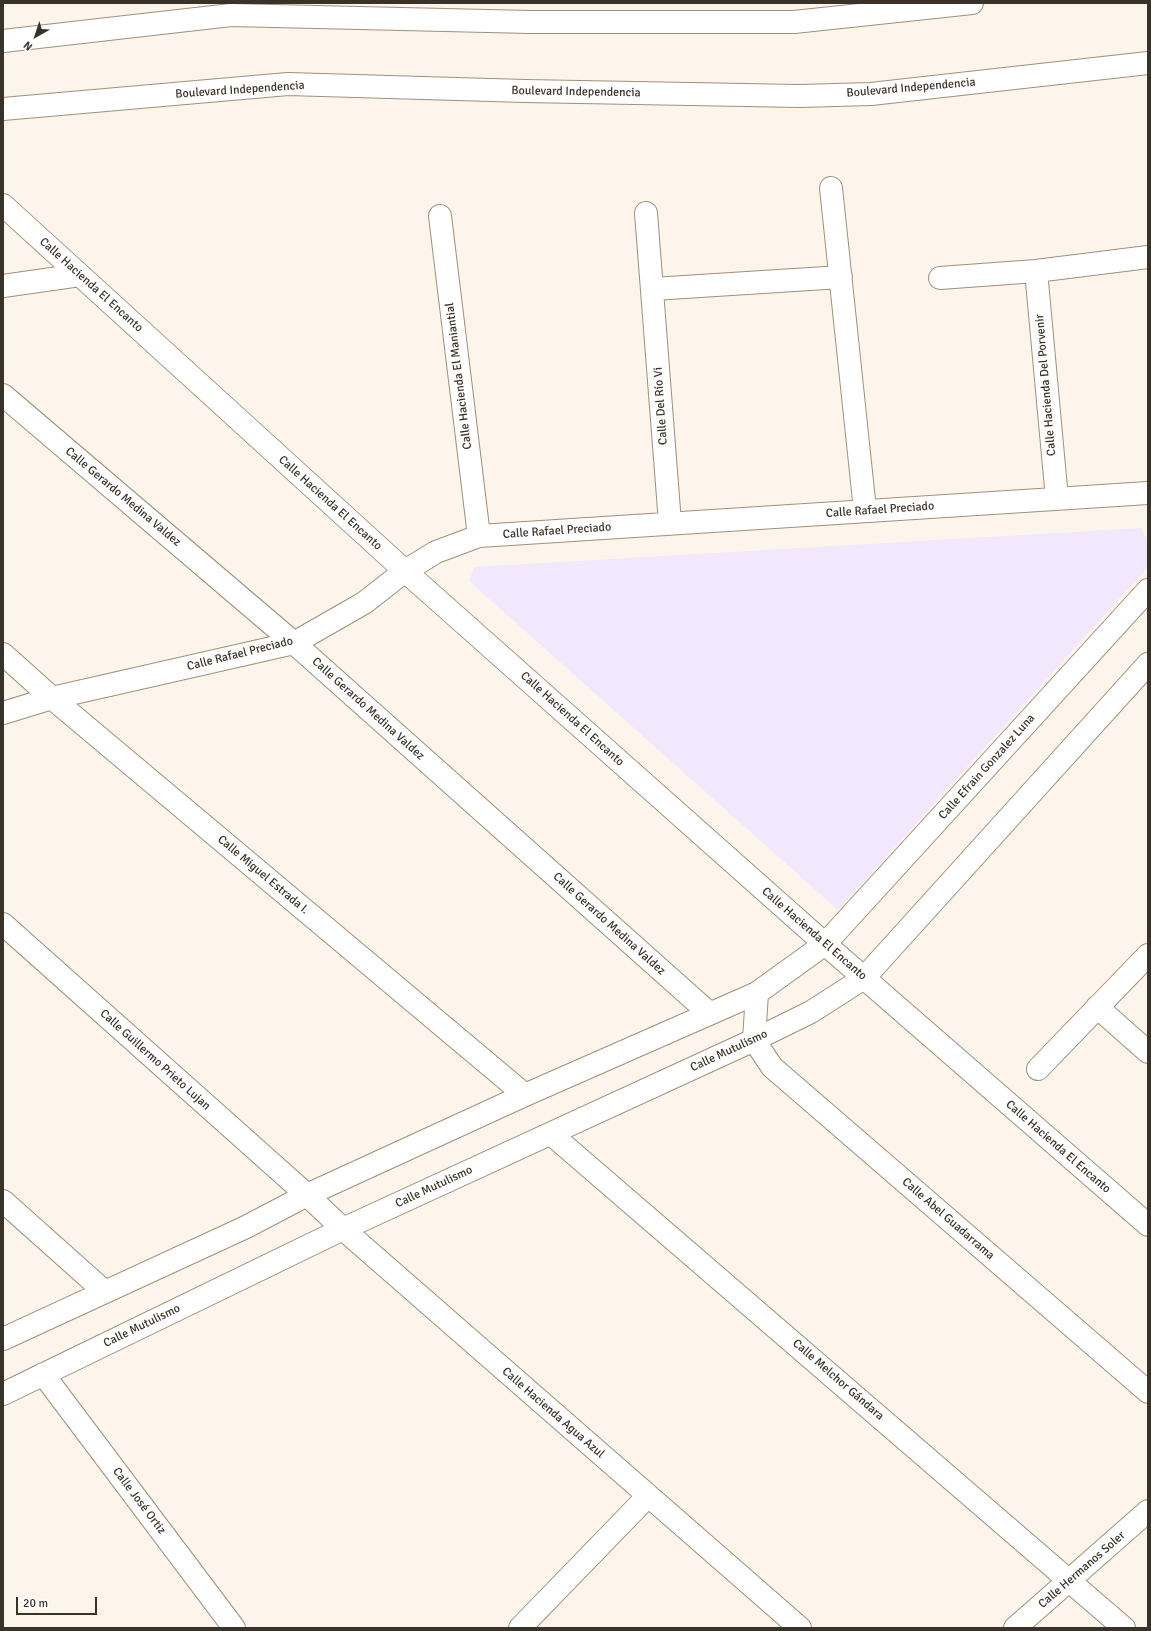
<!DOCTYPE html>
<meta charset="utf-8">
<style>
body{margin:0}
#map{position:relative;width:1151px;height:1631px;overflow:hidden;background:#fdf5eb;font-family:Signika,sans-serif}
canvas{display:block}
.frame{position:absolute;inset:0;border:4px solid #393228;pointer-events:none}
.north{position:absolute;left:16px;top:16px;width:40px;height:40px;-webkit-text-stroke:3px #fff;paint-order:stroke;rotate:219deg;font-size:11px;font-weight:700;line-height:16px;text-align:center;color:#393228}
.north::after{content:'';display:block;margin:auto;width:14px;height:18px;background:#393228;clip-path:polygon(50% 0,100% 100%,50% 72%,0 100%)}
.scale{position:absolute;left:16px;top:1597px;width:81px;height:18px;box-sizing:border-box;border:2px solid #393228;border-top:0;padding-left:5px;font-size:12px;line-height:14px;white-space:nowrap;color:#393228;-webkit-text-stroke:3px #fff;paint-order:stroke}
</style>
<div id="map">
<canvas width="1151" height="1631"></canvas>
<div class="frame"></div>
<div class="north">N</div>
<div class="scale">20 m</div>
</div>
<script>
const c = document.querySelector('canvas').getContext('2d');
c.lineJoin = 'round';
function paint(path, color) {
  c.fillStyle = color;
  c.fill(path, 'evenodd');
}
function trace(path, color, width, dash) {
  c.strokeStyle = color;
  c.lineWidth = width;
  c.lineCap = dash ? 'butt' : 'round';
  c.setLineDash(dash || []);
  c.stroke(path);
}
function label(font, color, halo, rows, align = 'center') {
  c.font = font + ' Signika,sans-serif';
  c.lineWidth = 3;
  c.setLineDash([]);
  c.textBaseline = 'middle';
  c.strokeStyle = halo;
  c.fillStyle = color;
  for (const [text, x, y, turn = 0] of rows) {
    c.save();
    c.translate(x, y);
    c.rotate((+turn || 0) * Math.PI / 180);
    c.textAlign = isNaN(turn) ? turn : align;
    if (halo) c.strokeText(text, 0, 0);
    c.fillText(text, 0, 0);
    c.restore();
  }
}
paint(new Path2D(`
 M1141,528L1148,542V567L838,910L469,581L474,567Z`), '#f2e7fc');
const minor = new Path2D(`
 M831,188L865,510
 M3,205L405,571L825,944L1148,1225
 M646,213L670,523
 M440,216L479,536
 M1036,271L1057,499
 M940,278L1036,271L1148,257
 M3,286L80,275
 M653,289L841,277
 M3,395L294,643L709,1013
 M3,654L52,698L525,1095
 M3,713L52,698L294,643L364,603L405,571L436,552L479,536L1148,493
 M3,924L307,1195L343,1229L800,1628
 M757,993L754,1040L772,1067L1148,1392
 M1097,1007L1148,1052
 M1038,1069L1148,955
 M551,1134L1124,1628
 M3,1201L105,1292
 M3,1339L246,1227L307,1195L525,1095L757,993L825,944L1148,590
 M43,1374L234,1628
 M3,1394L343,1229L754,1040L811,1012L864,978L1148,664
 M520,1628L648,1496
 M1015,1628L1148,1511`);
const major = new Path2D(`
 M3,41L231,15L530,22H794L972,3
 M3,109L288,84L525,91L799,96L871,94L1148,63`);
trace(minor, '#a18f78', 24);
trace(major, '#a18f78', 24);
trace(minor, '#fff', 22);
trace(major, '#fff', 22);
label('12px', '#393228', '#fff', [
 ["Boulevard Independencia",911,88,-5],
 ["Boulevard Independencia",240,90,-4],
 ["Boulevard Independencia",576,92,1],
 ["Calle Hacienda El Encanto",91,285,42],
 ["Calle Hacienda El Maniantial",459,376,-97],
 ["Calle Hacienda Del Porvenir",1046,385,-95],
 ["Calle Del Río Vi",661,406,-94],
 ["Calle Gerardo Medina Valdez",123,497,40],
 ["Calle Hacienda El Encanto",330,503,42],
 ["Calle Rafael Preciado",880,510,-4],
 ["Calle Rafael Preciado",557,531,-4],
 ["Calle Rafael Preciado",240,654,-14],
 ["Calle Gerardo Medina Valdez",368,709,42],
 ["Calle Hacienda El Encanto",572,719,42],
 ["Calle Efrain Gonzalez Luna",987,767,-48],
 ["Calle Miguel Estrada I.",263,875,40],
 ["Calle Gerardo Medina Valdez",609,924,42],
 ["Calle Hacienda El Encanto",814,934,41],
 ["Calle Mutulismo",729,1051,-25],
 ["Calle Guillermo Prieto Lujan",155,1060,42],
 ["Calle Hacienda El Encanto",1058,1147,41],
 ["Calle Mutulismo",434,1187,-25],
 ["Calle Abel Guadarrama",948,1219,41],
 ["Calle Mutulismo",142,1326,-26],
 ["Calle Melchor Gándara",838,1380,41],
 ["Calle Hacienda Agua Azul",553,1413,41],
 ["Calle José Ortiz",139,1501,53],
 ["Calle Hermanos Soler",1082,1570,-41]
]);
</script>
